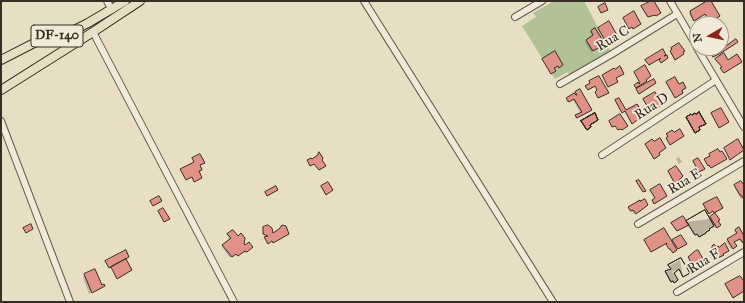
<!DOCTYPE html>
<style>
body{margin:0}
#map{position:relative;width:745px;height:303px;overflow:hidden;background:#e8dec3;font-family:"IM FELL Great Primer",serif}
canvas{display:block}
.frame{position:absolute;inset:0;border:2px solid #392c24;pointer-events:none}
.north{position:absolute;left:689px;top:16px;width:40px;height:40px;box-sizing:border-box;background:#f0ead8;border:1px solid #a79e90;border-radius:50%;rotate:261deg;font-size:11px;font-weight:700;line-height:16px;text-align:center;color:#392c24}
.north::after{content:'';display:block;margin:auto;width:14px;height:18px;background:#8f2418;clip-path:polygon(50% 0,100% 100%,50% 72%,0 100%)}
</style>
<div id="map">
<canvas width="745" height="303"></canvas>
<div class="frame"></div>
<div class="north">N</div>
</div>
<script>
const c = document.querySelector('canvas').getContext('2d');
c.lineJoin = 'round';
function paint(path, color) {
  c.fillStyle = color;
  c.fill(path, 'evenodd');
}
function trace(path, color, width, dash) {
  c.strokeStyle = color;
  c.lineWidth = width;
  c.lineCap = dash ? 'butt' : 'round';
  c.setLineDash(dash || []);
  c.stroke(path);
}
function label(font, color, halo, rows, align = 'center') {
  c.font = font + ' "IM FELL Great Primer",serif';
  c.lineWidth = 3.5;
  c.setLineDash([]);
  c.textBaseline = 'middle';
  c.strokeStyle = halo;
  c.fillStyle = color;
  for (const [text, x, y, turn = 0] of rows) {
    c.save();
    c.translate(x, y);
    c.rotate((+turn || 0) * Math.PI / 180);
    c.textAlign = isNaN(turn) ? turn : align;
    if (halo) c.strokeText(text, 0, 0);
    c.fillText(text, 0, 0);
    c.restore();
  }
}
paint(new Path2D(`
 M554,1H584L611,52L570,76L568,72L555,79L522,26L536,17L533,13Z`), '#b2c297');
paint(new Path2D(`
 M653,1L660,12L655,15L654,14L647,17L641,7Z
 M700,1H710L711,21L712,24H704L708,22L704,14L693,21L689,13L704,3Z
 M595,29L603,45L591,52L585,42L593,37L590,32Z
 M576,93L590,110L576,119L575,116L576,115L581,114L573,100L567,103L566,100Z
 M619,99L632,123L624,111L621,112L615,101Z
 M679,157L682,162L679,164L676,159Z
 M735,185L744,187V197L741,199L739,196L734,186Z
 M629,207L641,210L634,214L632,211L630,212L628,209Z
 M715,215L719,226L715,228L713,226L704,232L705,234L698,236L697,233L694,235L689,225L676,231L672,224L709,219Z
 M736,230L744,238V242L742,243L738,239L733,243L734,247L731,249L726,241L736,234L735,232Z
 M233,231L245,247H252L245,253L243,251L237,256L235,254L230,258L222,247L230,240L227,236Z
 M680,260L683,276L678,269L672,272L677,280L673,282V281L670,282L665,272L671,270L669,266Z
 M85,275L101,287L104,286L89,294L83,277Z`), '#0003');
const building = new Path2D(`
 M651,1H654L661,13L656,16L655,15L648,17L641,6Z
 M703,1H711L720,16L712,21L714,24H702L709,20L705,14L694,21L691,15L690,11L705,2Z
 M605,3L608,10L601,13L598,7Z
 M634,11L641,24L633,29L632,27L629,29L623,18Z
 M609,21L617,35L606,42L598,28Z
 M595,28L605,44L593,51L586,40L593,35L591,31Z
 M736,39L738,42L721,53L713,57L707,48H721V42L724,47Z
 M679,43L685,51L683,52L684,54L675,60L670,51L672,49L671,48Z
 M663,49L666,55L664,56L667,55L668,58L661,63L659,60L661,58L649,65L645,60Z
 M555,51L563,65L559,68L558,66L554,68L556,71L551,74L542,59Z
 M724,53L728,60L737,54L742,62L724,73L720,68L722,67L715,59Z
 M645,65L651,76L646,80L647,81L636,88L634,85L638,82L639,84L640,83L634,72Z
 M620,66L624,74L616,78L618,82L608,87L602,75L614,68L615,69Z
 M599,76L609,93L598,98L595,92L597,90L595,86L588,90L585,86L590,83L589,81Z
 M675,77L679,84L683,82L686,88L682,90L683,93L675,98L666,82Z
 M654,79L656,83L639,94L636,89Z
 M580,89L592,110L577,118L575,115L582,112L574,99L569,102L566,98L574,93L576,95H577L575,92Z
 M655,92L663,105L650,111L643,99Z
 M619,98L626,110L637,104L644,115L632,124L625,111L622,113L615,100Z
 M721,108L729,122L719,128L711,113Z
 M699,112L706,124L699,127L700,130L695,133L686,117L691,114L692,115L695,113L696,114Z
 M699,112L706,124L699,127L700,130L695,133L686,117L691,114L692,115L695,113L696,114Z
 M699,112L706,124L699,127L700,130L695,133L686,117L691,114L692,115L695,113L696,114Z
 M699,112L706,124L699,127L700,130L695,133L686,117L691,114L692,115L695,113L696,114Z
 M699,112L706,124L699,127L700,130L695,133L686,117L691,114L692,115L695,113L696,114Z
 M595,113L598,120L590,125L591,127L587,130L581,121Z
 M595,113L598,120L590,125L591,127L587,130L581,121Z
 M595,113L598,120L590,125L591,127L587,130L581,121Z
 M595,113L598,120L590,125L591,127L587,130L581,121Z
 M595,113L598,120L590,125L591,127L587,130L581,121Z
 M620,114L628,126L622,130L621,129L618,130L615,126L612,127L609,121Z
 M680,129L684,136L670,145L666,138L668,136L666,134L672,130L674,132Z
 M660,138L666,148L659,153L660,155L654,159L645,144L652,139L654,141Z
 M738,139L744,150L730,160L724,148Z
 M718,149L720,152L722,151L727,159L711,168L709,165L708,166L704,159L710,156L709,154Z
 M319,152L323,158L322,160L326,166L319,170L314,164L310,166L307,160L311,158L312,159L318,155V154Z
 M200,154L205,163L200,165L202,170L199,171L202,178L194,182L192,177L186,180L180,169L194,162L192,158Z
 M698,158L705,169L697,173L694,168L696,167L693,161Z
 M676,166L683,176L675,184L668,171Z
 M639,180L646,191L643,192L636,181Z
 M741,181L744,185V197L743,198L741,195H740L734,185Z
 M328,182L333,190L326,195L321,186Z
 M660,184L667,196L654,204L652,200L655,198L650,190Z
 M276,186L278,190L267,196L265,192Z
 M159,196L162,201L153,206L150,201Z
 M717,197L723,208L714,213L713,211L709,214L703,204Z
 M645,199L648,205L636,214L633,210L631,211L628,207L640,200V201Z
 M163,208L170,219L164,222L158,211Z
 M705,210L714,226L709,229L710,230L706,232V233L699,237L697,234L695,235L686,221Z
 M705,210L714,226L709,229L710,230L706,232V233L699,237L697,234L695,235L686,221Z
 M715,213L720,220L718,221L721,225L717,228L710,217Z
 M683,216L689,225L677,231L671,223Z
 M31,224L33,229L26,233L23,228Z
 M268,225L272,228L273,233L279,229L282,225L286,226L289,234L273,243L272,241L268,244L264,237L268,236L263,234V227Z
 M739,227L744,236V242L743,243L740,239L734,242L737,246L733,249L727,239L737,233L735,230Z
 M664,228L677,250L673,253L670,249H669L666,244L667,243L651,252L644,240Z
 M233,230L238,236L241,233L245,238L244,244L245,245L249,242L253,247L247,252L245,251L238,256L236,254L232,257L222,245L231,238L227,234Z
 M681,235L687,244L678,249L672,240Z
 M725,243L729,251L723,254L724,255L714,260L710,254L712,253V246L714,244L716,247L718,246L719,247Z
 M126,250L129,257L109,268L105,261Z
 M698,250L706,264L696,271L688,257L695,251Z
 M681,258L690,273L683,277L679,269L674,273L678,280L674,283L673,281L671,282L665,271L671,269L668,265Z
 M681,258L690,273L683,277L679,269L674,273L678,280L674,283L673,281L671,282L665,271L671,269L668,265Z
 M126,259L132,270L117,279L111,267Z
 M95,269L102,285L104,284L105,286L92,293L84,274Z
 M740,276L744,281V291L733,298L725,284Z`);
paint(building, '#e19288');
trace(building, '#392c24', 1);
const minor = new Path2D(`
 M107,1L112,10
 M364,1L553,302
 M670,1L697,47
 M515,17L542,1
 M93,32L234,302
 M697,48L744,127
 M560,84L612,54L677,14
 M1,121L70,302
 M602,155L716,80
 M638,224L744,161
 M677,292L744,252`);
const major = new Path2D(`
 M1,60L40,40L70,32L88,23L125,1
 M1,90L93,32L140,1`);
trace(minor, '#65584c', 8);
trace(major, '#392c24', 10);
trace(minor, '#f0ead8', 6);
trace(major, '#e8dec3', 8);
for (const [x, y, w] of [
 [57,36,52]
]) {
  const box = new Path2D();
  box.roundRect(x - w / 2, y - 11, w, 22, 3);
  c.fillStyle = '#f0ead8';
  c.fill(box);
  trace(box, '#392c24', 1);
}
label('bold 13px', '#392c24', null, [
 ["DF-140",57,36]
]);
label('14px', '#392c24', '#f0ead8', [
 ["Rua C",613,39,-31],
 ["Rua D",652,107,-33],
 ["Rua E",685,182,-31],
 ["Rua F",704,262,-31]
]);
</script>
